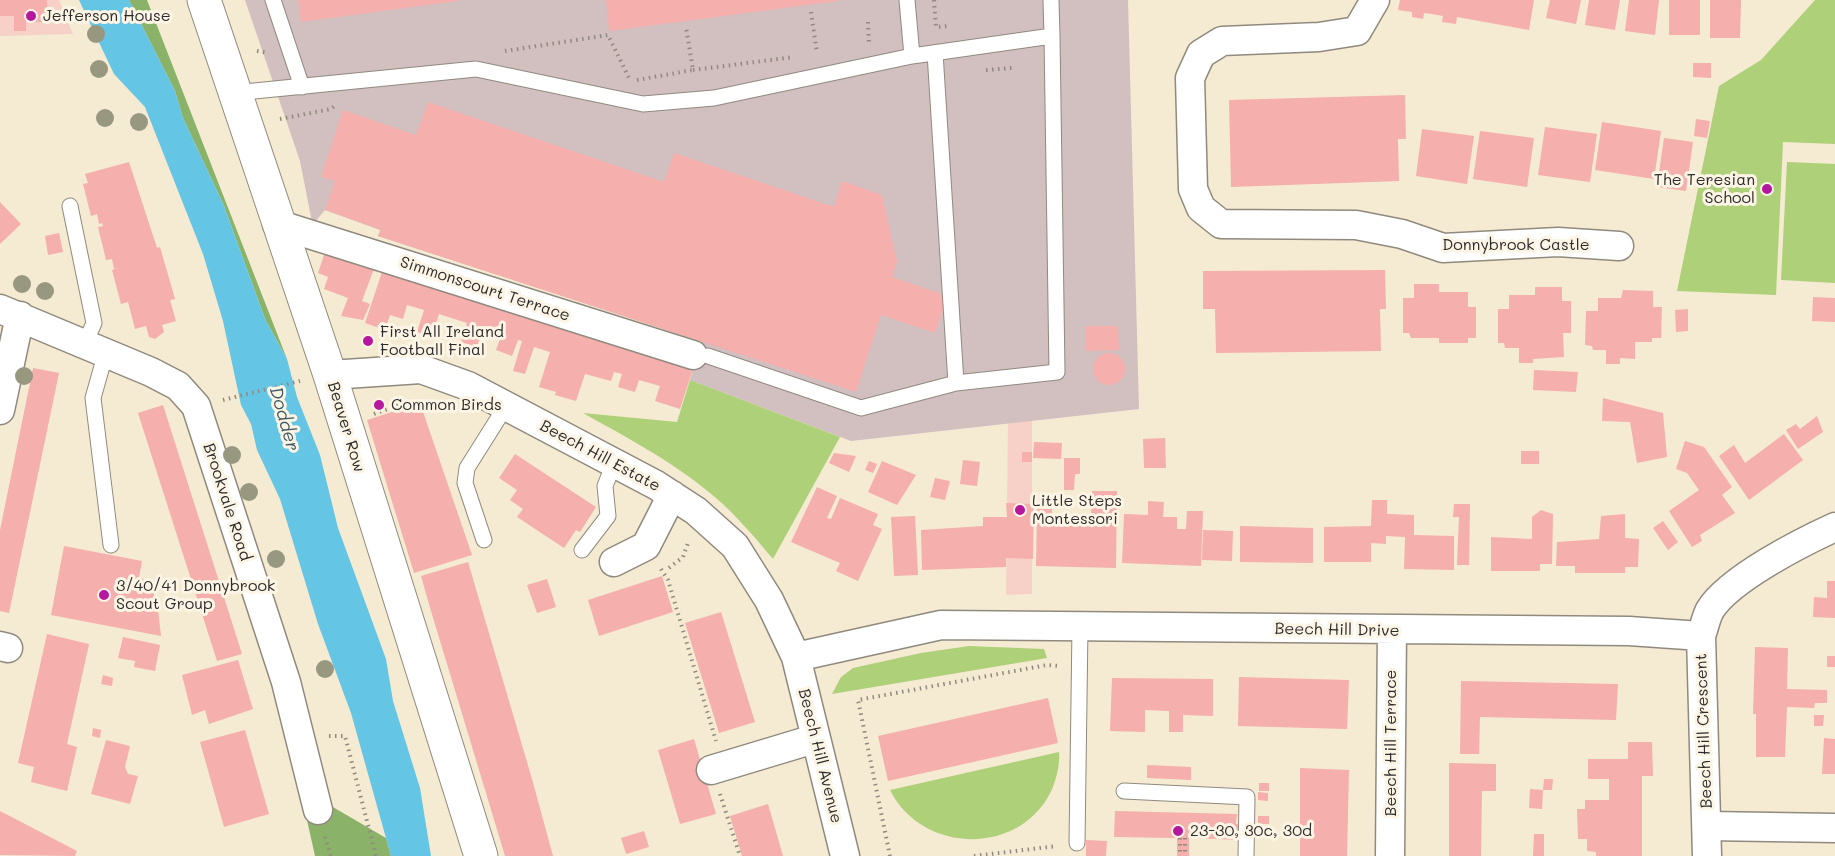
<!DOCTYPE html>
<style>
body{margin:0}
canvas{display:block;background:#f5ead2}
</style>
<canvas width="1835" height="856"></canvas>
<script>
const c = document.querySelector('canvas').getContext('2d');
c.lineJoin = 'round';
function paint(path, color) {
  c.fillStyle = color;
  c.fill(path, 'evenodd');
}
function trace(path, color, width, dash) {
  c.strokeStyle = color;
  c.lineWidth = width;
  c.lineCap = dash ? 'butt' : 'round';
  c.setLineDash(dash || []);
  c.stroke(path);
}
function label(font, color, halo, rows, align = 'center') {
  c.font = font + ' Mali,sans-serif';
  c.lineWidth = 6;
  c.setLineDash([]);
  c.textBaseline = 'middle';
  c.strokeStyle = halo;
  c.fillStyle = color;
  for (const [text, x, y, turn = 0] of rows) {
    c.save();
    c.translate(x, y);
    c.rotate((+turn || 0) * Math.PI / 180);
    c.textAlign = isNaN(turn) ? turn : align;
    if (halo) c.strokeText(text, 0, 0);
    c.fillText(text, 0, 0);
    c.restore();
  }
}
paint(new Path2D(`
 M0,0H59L73,34L0,36Z
 M1032,420V594L1006,595L1008,423Z`), '#f7d1c8');
paint(new Path2D(`
 M245,0H1128L1139,409L851,441L690,380L701,341L378,236L380,230L325,210L314,223L312,222L300,161Z`), '#d2bfc0');
paint(new Path2D(`
 M1815,0H1835V144L1783,142L1776,295L1677,291L1719,86L1761,60Z
 M1787,162L1835,164V283L1781,280Z
 M690,380L840,437L773,559C752,534 731,509 705,489C668,459 624,436 583,413L677,422Z
 M969,646L1044,649L1047,658L832,694L841,677L853,668L921,653Z
 M1059,752C1060,764 1057,776 1053,787C1024,856 923,856 890,790Z`), '#aed078');
paint(new Path2D(`
 M129,0H147L287,359L265,319L224,206L183,118L175,91Z
 M326,803L386,838L391,856H315L307,820Z`), '#8ab268');
paint(new Path2D(`
 M79,0H129L175,91L183,118L224,206L265,319L287,359L297,397L320,455L338,528L386,659L393,701L420,788L431,856H391L351,713L318,624L280,499L257,450L251,424L241,405L223,321L203,254L145,107L114,74Z`), '#65c5e4');
paint(new Path2D(`
 M0,0H47L48,22H30V17H26V31H14V16H0Z
 M298,0H457V1L301,22Z
 M606,0H838V1L609,31Z
 M1400,0H1534L1529,30L1457,17L1456,24L1442,22L1443,16L1432,14L1424,13L1423,19L1412,17V12L1398,10Z
 M1550,0H1581L1576,24L1546,18Z
 M1589,0H1620L1615,30L1585,25Z
 M1629,0H1659L1655,35L1625,31Z
 M1669,0H1700V35H1669Z
 M1710,0H1741L1740,38H1710Z
 M1693,63H1711V78L1693,77Z
 M1405,95L1406,139H1398L1399,181L1231,187L1229,100Z
 M428,102L664,182L674,153L834,207L842,181L882,195L897,262L892,277L948,296L935,333L881,315L856,392L378,236L381,230L325,210L335,181L321,177L343,110L416,135Z
 M1696,119L1710,121L1707,138L1694,136Z
 M1602,122L1661,131L1654,179L1595,170Z
 M1545,127L1597,134L1590,182L1538,175Z
 M1422,129L1474,136L1467,184L1416,176Z
 M1480,131L1534,138L1527,187L1473,179Z
 M1664,138L1693,142L1686,191L1657,187Z
 M129,162L157,248L160,247L175,299L170,300L176,321L162,325L164,332L155,339L149,337L146,326L135,329L128,302L121,304L112,270L118,268L114,269L112,259L106,260L98,227L103,226L102,223L99,224L97,214L91,216L83,184L88,183L85,174Z
 M0,202L21,224L0,244Z
 M59,233L63,252L48,255L45,236Z
 M325,252L375,266L362,301L370,304L363,320L341,316L348,298L324,289L328,277L318,273Z
 M384,266L693,369L680,409L655,401L660,386L639,380L635,392L618,387L622,374L614,372L611,381L585,374L576,401L555,395L556,392L539,387L550,352L534,347L525,374L513,371L522,341L518,340L512,356L496,350L501,336L482,330L477,347L461,342L467,323L439,314L432,336L417,332L424,310L407,305L403,319L390,315L385,330L365,323Z
 M1385,270L1386,309H1380L1381,351L1216,353L1215,309H1203V271Z
 M1414,284H1439V292H1468V307H1476V338H1468V343H1439V338H1411L1409,333H1403V298H1414Z
 M1535,287H1562V301H1571V333H1563L1564,357L1533,359V363H1519V348H1505L1504,343H1498V309H1509V295H1535Z
 M1623,290L1653,291V307H1662L1661,338H1652V342H1635V359L1620,358V364H1606V350H1593L1592,346L1585,345L1586,311H1598V298H1621Z
 M1813,297L1835,298V322L1812,321Z
 M1688,309V331L1676,332L1675,310Z
 M1086,326H1118L1119,350L1086,351Z
 M1093 369a16 16 0 1 1 32 0a16 16 0 1 1-32 0Z
 M33,368L59,373L9,613L0,611V530Z
 M1534,370L1578,372L1576,392L1533,390Z
 M1603,398L1663,413L1667,457L1637,463L1630,422L1602,421Z
 M420,403L472,555L414,573L367,420Z
 M163,405L242,654L217,661L138,413Z
 M1817,416L1823,432L1798,449L1786,430L1796,424L1800,429Z
 M1784,434L1803,460L1749,500L1719,456L1734,445L1745,463Z
 M1165,438L1166,468H1144L1143,439Z
 M1685,441L1704,447L1732,487L1722,495L1735,513L1700,535L1702,541L1692,547L1669,511L1699,490L1687,473L1676,469Z
 M1034,442L1062,443L1061,459L1033,458Z
 M1521,451H1539V464H1521Z
 M1022,452H1032V462H1022Z
 M834,453L856,456L849,472L829,463Z
 M515,454L596,507L580,532L576,530L564,548L517,517L523,509L510,500L517,490L499,478Z
 M1064,458H1080V474H1075L1074,490H1064Z
 M963,460L980,462L977,486L960,484Z
 M869,461L877,464L873,473L865,470Z
 M882,461L916,475L897,505L868,492Z
 M935,478L950,481L945,500L930,497Z
 M817,487L837,496L827,518L831,519L840,498L878,514L873,525L882,529L858,581L836,571L840,563L791,542Z
 M1092,491H1117L1116,568L1036,566L1037,509H1052V526H1075V515H1091Z
 M1372,500H1387V514L1414,515V535L1454,536V570L1404,569L1405,537L1386,536V544L1371,543V562H1324V527L1371,526Z
 M1148,501L1164,502L1163,517H1177V529H1186L1187,511H1203L1201,566L1122,563L1124,514L1148,515Z
 M1006,503L1034,504L1033,559L1006,558V567L922,570L921,530L983,526V517H1007Z
 M1454,504H1470L1469,565H1457L1459,517H1453Z
 M1541,510L1553,514L1552,564H1540V571H1491V537L1532,539V517Z
 M1625,514V538L1639,539L1638,567H1625V573H1575V566H1556L1557,542L1599,539L1601,516Z
 M915,516L918,575L894,576L891,517Z
 M1663,521L1678,542L1668,550L1653,528Z
 M1240,526L1313,528V563L1240,562Z
 M1203,530L1233,531L1232,561L1202,560Z
 M64,546L142,561L139,578L148,580L146,588L155,590L153,600L157,601L161,636L51,615Z
 M468,562L532,779L553,856H505L431,611L421,576Z
 M662,576L673,612L599,636L588,600Z
 M547,579L556,607L537,613L527,585Z
 M1827,581H1835V618L1813,617L1814,597L1827,598Z
 M721,612L755,722L719,733L685,623Z
 M47,634L89,644L67,744L77,747L67,791L31,782L34,767L18,763Z
 M123,637L160,645L155,671L134,667L135,661L118,658Z
 M1755,647L1788,648L1787,689L1827,690V703H1815L1814,708L1787,707L1785,757H1756V714H1753Z
 M1827,656H1835V667H1827Z
 M238,660L253,709L209,724L205,710L192,715L182,675Z
 M103,675L113,678L112,686L101,684Z
 M1239,677L1349,680L1347,729L1238,726Z
 M1112,678L1213,679V716L1183,715V732H1169V711L1145,710V732L1110,731Z
 M1461,681L1618,684L1616,720L1480,717L1479,754H1460Z
 M1048,698L1058,743L888,781L878,736Z
 M1814,715H1824L1823,726H1814Z
 M93,728L101,730L100,738L92,736Z
 M245,730L269,814L224,827L200,742Z
 M1824,738L1835,739V774H1822Z
 M694,739L716,814L680,824L658,750Z
 M106,740L130,746L125,767L128,774L138,776L130,804L91,794Z
 M1628,742H1652L1653,776H1642V856H1596V852L1587,851V839H1578L1577,809H1585V800H1609V779H1588V759H1628Z
 M1449,763L1496,764V791H1482L1481,856H1449Z
 M1147,765L1191,767V780L1147,778Z
 M1300,768L1349,770L1347,856H1300Z
 M1544,779H1553L1552,790H1543Z
 M1259,783H1269V791H1259Z
 M1530,789L1543,790L1542,809L1529,808Z
 M1258,792L1268,793V801L1258,800Z
 M768,804L783,856H742L730,816Z
 M0,811L77,851L75,856L0,855Z
 M1115,811L1237,814L1236,824H1242V840L1189,838V856H1177V838L1114,837Z
 M1258,816H1269V824H1258Z
 M644,831L649,847L626,854L621,838Z
 M1534,834H1544V856H1533Z
 M1086,840L1107,841L1106,856H1086Z`), '#f5afad');
const lane = new Path2D(`
 M273,0L302,87
 M907,0L912,56
 M935,53L956,383L1057,372L1052,36
 M234,93L476,69L643,104L714,98L912,56L1052,36L1051,0
 M70,206L94,323L85,343
 M106,352L93,398L111,545
 M708,356L861,408L956,383
 M484,540L465,483L467,468L506,406
 M582,550L608,516L605,486L614,463
 M1124,791L1247,797L1246,856
 M1077,843L1080,627`);
const street = new Path2D(`
 M1375,0L1357,31L1319,37L1222,41L1201,54L1190,78L1193,189L1201,208L1221,224L1356,225L1402,234L1443,248L1558,242L1619,246
 M277,224L693,355
 M0,309L151,372L178,386L196,406L286,682L318,810
 M330,375L421,369L468,386L656,485L696,511L735,546L769,600L796,657L845,856
 M0,410L20,316
 M614,562L646,546L672,495
 M1701,636L1707,856
 M0,646L8,648
 M796,657L941,625L1629,631L1701,636C1704,628 1706,617 1710,610C1729,579 1802,542 1835,527
 M711,770L814,739
 M1707,826L1835,828
 M1390,856L1392,630`);
const secondary = new Path2D(`
 M204,0L330,375L481,856`);
trace(lane, '#908a7e', 17);
trace(street, '#908a7e', 31);
trace(secondary, '#908a7e', 35);
trace(new Path2D(`
 M934,0L936,27L950,26
 M811,12L817,53
 M868,22L869,44
 M257,51L268,53
 M505,51L608,35L630,80
 M693,70L794,57
 M986,70L1013,68
 M637,80L693,70L686,27
 M280,119L331,109L336,105
 M223,400L300,381
 M374,414L409,401
 M669,568L683,557L689,540
 M661,569L668,580L716,741
 M329,736H345L376,856
 M720,794L740,856
 M325,837L331,856
 M1180,838V856
 M1185,838V856
 M890,856L858,700L1047,665L1060,666
 M974,856L1057,846`), '#908a7e', 4, [1.5, 4.5]);
trace(lane, '#fff', 15);
trace(street, '#fff', 28);
trace(secondary, '#fff', 33);
c.fillStyle = '#989881';
for (const [x, y] of [
 [96,34],
 [99,69],
 [105,118],
 [139,122],
 [22,284],
 [45,291],
 [24,376],
 [232,455],
 [249,492],
 [276,559],
 [325,669]
]) {
  c.beginPath();
  c.arc(x, y, 9, 0, 2 * Math.PI);
  c.fill();
}
for (const [x, y, r, color] of [
 [31,16,6,"#b5179e"],
 [1767,189,6,"#b5179e"],
 [368,341,6,"#b5179e"],
 [379,405,6,"#b5179e"],
 [1020,510,6,"#b5179e"],
 [104,595,6,"#b5179e"],
 [1178,831,6,"#b5179e"]
]) {
  const dot = new Path2D();
  dot.arc(x, y, r, 0, 2 * Math.PI);
  c.fillStyle = color;
  c.fill(dot);
  trace(dot, '#fcf5e5', 2);
}
label('16px', '#2b2b2b', '#fcf5e5', [
 ["Jefferson House",43,16],
 ["The Teresian",1755,180,"right"],
 ["School",1755,198,"right"],
 ["First All Ireland",380,332],
 ["Football Final",380,350],
 ["Common Birds",391,405],
 ["Little Steps",1032,501],
 ["Montessori",1032,519],
 ["3/40/41 Donnybrook",116,586],
 ["Scout Group",116,604],
 ["23-30, 30c, 30d",1190,831]
], 'left');
label('16px', '#2b2b2b', '#fcf5e5', [
 ["Donnybrook Castle",1516,245],
 ["Simmonscourt Terrace",485,289,18],
 ["Beaver Row",346,427,73],
 ["Beech Hill Estate",600,456,28],
 ["Brookvale Road",227,502,72],
 ["Beech Hill Drive",1337,630,1],
 ["Beech Hill Crescent",1704,731,-92],
 ["Beech Hill Terrace",1391,743,-90],
 ["Beech Hill Avenue",820,756,76]
]);
label('italic 18px', '#3c5962', '#fcf5e5', [
 ["Dodder",284,419,74]
]);
</script>
